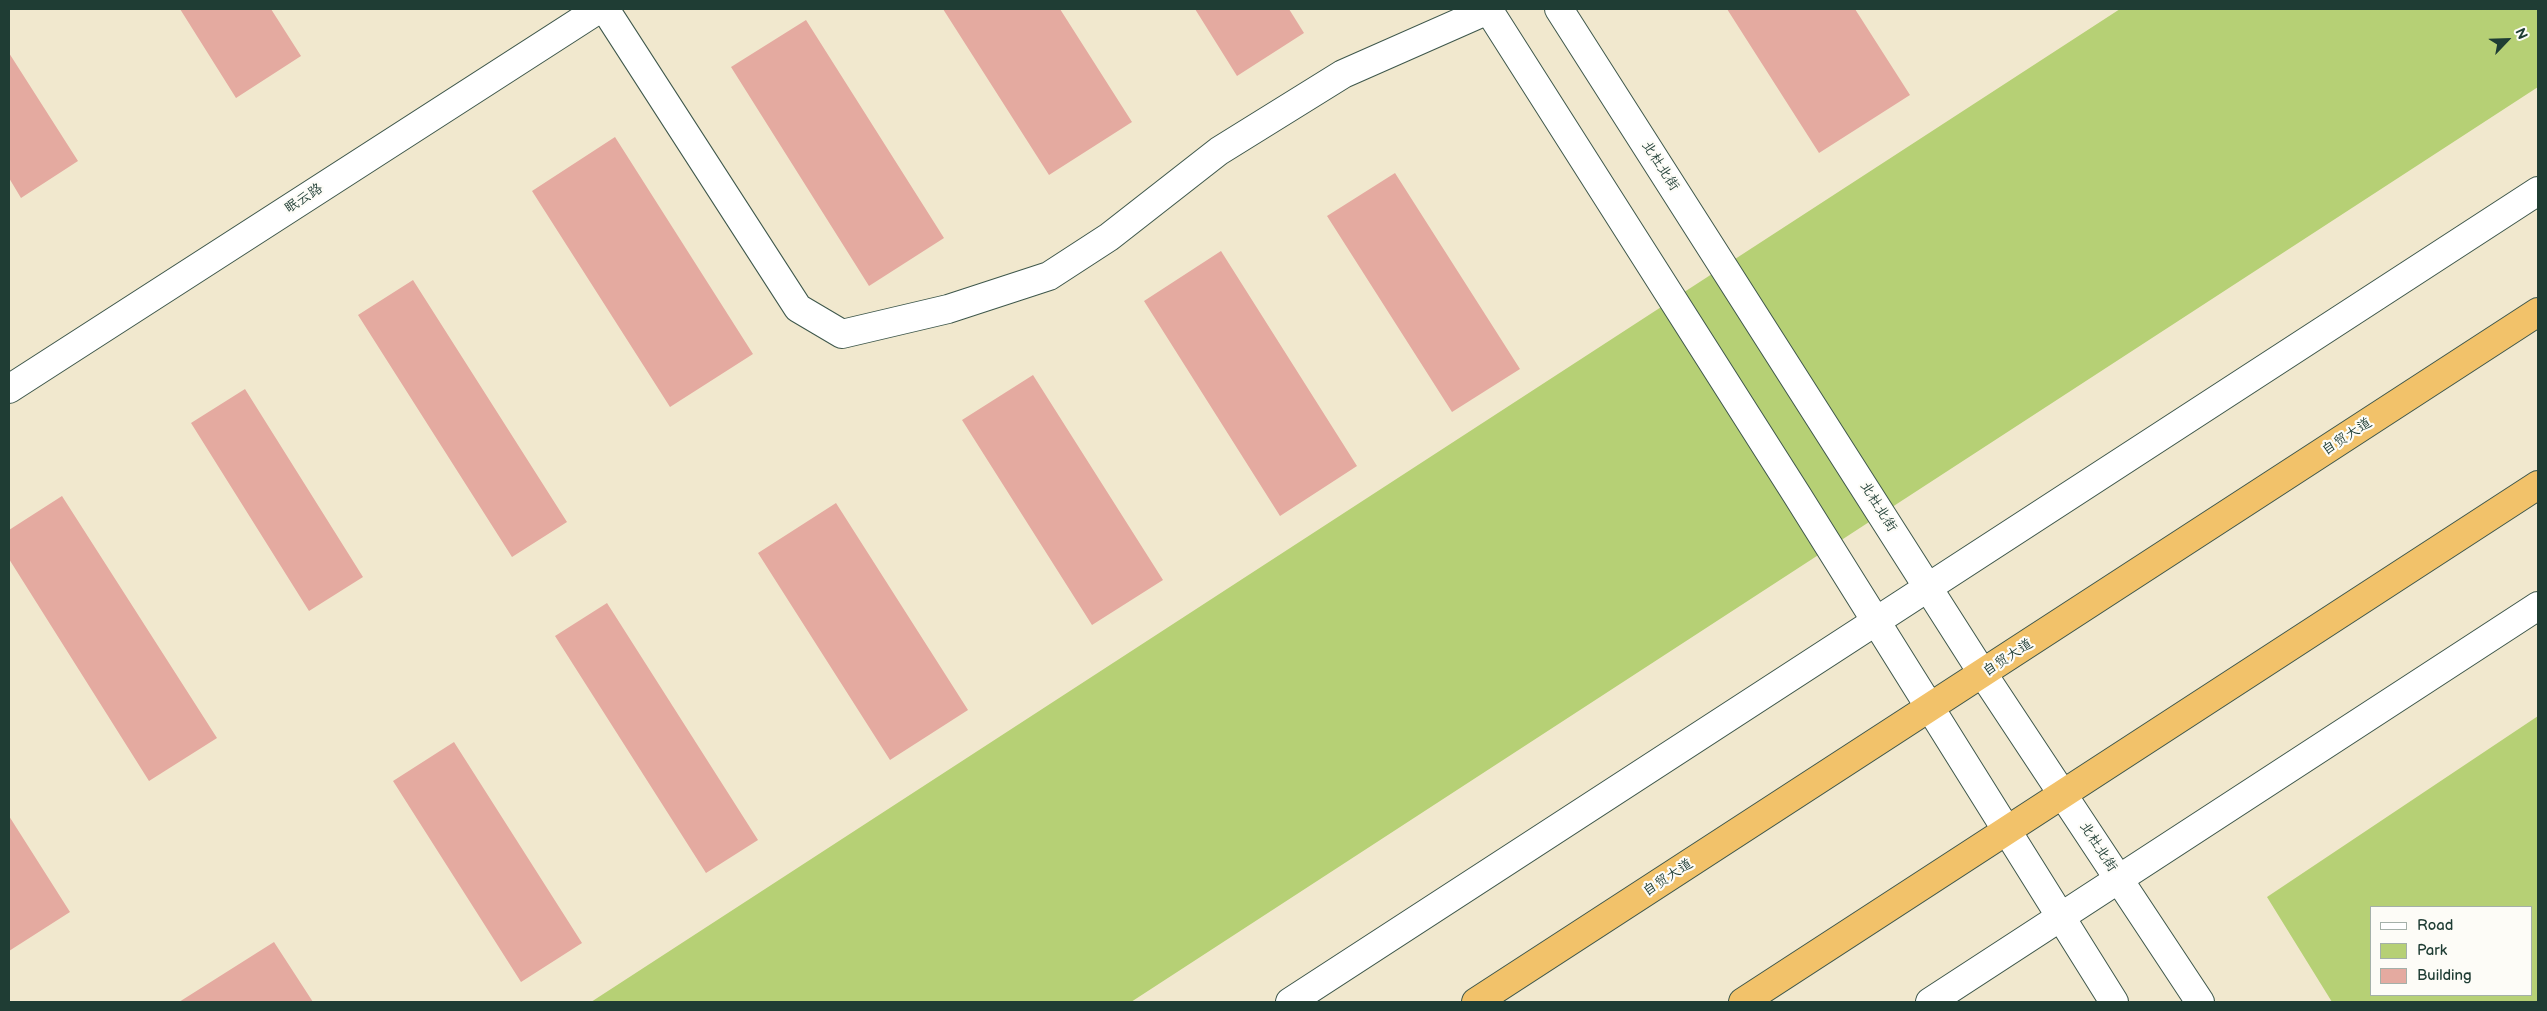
<!DOCTYPE html>
<meta charset="utf-8">
<style>
body{margin:0}
#map{position:relative;width:2547px;height:1011px;overflow:hidden;background:#f1e8ce;font-family:"Balsamiq Sans",sans-serif}
canvas{display:block}
.frame{position:absolute;inset:0;border:10px solid #1f3d34;pointer-events:none}
.legend{position:absolute;left:2370px;top:906px;width:162px;height:90px;box-sizing:border-box;background:#fdfcf7;border:1px solid #a4b0a9;margin:0;padding:6px 9px;list-style:none;font-size:15px;color:#1f3d34}
.legend li{display:flex;align-items:center;gap:10px;height:25px}
.legend b{width:25px;border:1px solid #a4b0a9}
.north{position:absolute;left:2482px;top:15px;width:50px;height:50px;-webkit-text-stroke:4px #fdfcf7;paint-order:stroke;rotate:66deg;font-size:14px;font-weight:700;line-height:20px;text-align:center;color:#1f3d34}
.north::after{content:'';display:block;margin:auto;width:18px;height:22px;background:#1f3d34;clip-path:polygon(50% 0,100% 100%,50% 72%,0 100%)}
</style>
<div id="map">
<canvas width="2547" height="1011"></canvas>
<div class="frame"></div>
<ul class="legend">
<li><b style="height:6px;background:#fff"></b>Road</li>
<li><b style="height:14px;background:#b6d075"></b>Park</li>
<li><b style="height:14px;background:#e4aaa0"></b>Building</li>
</ul>
<div class="north">N</div>
</div>
<script>
const c = document.querySelector('canvas').getContext('2d');
c.lineJoin = 'round';
function paint(path, color) {
  c.fillStyle = color;
  c.fill(path, 'evenodd');
}
function trace(path, color, width, dash) {
  c.strokeStyle = color;
  c.lineWidth = width;
  c.lineCap = dash ? 'butt' : 'round';
  c.setLineDash(dash || []);
  c.stroke(path);
}
function label(font, color, halo, rows, align = 'center') {
  c.font = font + ' "Balsamiq Sans","LXGW WenKai TC",sans-serif';
  c.lineWidth = 4.5;
  c.setLineDash([]);
  c.textBaseline = 'middle';
  c.strokeStyle = halo;
  c.fillStyle = color;
  for (const [text, x, y, turn = 0] of rows) {
    c.save();
    c.translate(x, y);
    c.rotate((+turn || 0) * Math.PI / 180);
    c.textAlign = isNaN(turn) ? turn : align;
    if (halo) c.strokeText(text, 0, 0);
    c.fillText(text, 0, 0);
    c.restore();
  }
}
paint(new Path2D(`
 M2120,9H2538V87L1131,1002H591Z
 M2538,716V1002H2332L2267,897ZM2371,907H2531V995H2371Z`), '#b6d075');
paint(new Path2D(`
 M180,9H271L301,56L236,98Z
 M943,9H1060L1132,122L1049,175Z
 M1195,9H1289L1304,33L1237,76Z
 M1727,9H1855L1910,95L1819,153Z
 M806,20L944,238L869,286L731,67Z
 M9,53L78,161L21,198L9,178Z
 M615,137L753,354L670,407L532,191Z
 M1395,173L1520,369L1452,412L1327,216Z
 M1221,251L1357,466L1280,516L1144,301Z
 M413,280L567,522L512,557L358,315Z
 M1033,375L1163,580L1092,625L962,420Z
 M245,389L363,577L309,611L191,423Z
 M62,496L217,738L149,781L9,559V530Z
 M836,503L968,710L890,760L758,553Z
 M607,603L758,840L706,873L555,636Z
 M454,742L582,943L521,982L393,781Z
 M9,816L70,912L9,951Z
 M274,942L313,1002H179Z`), '#e4aaa0');
const minor = new Path2D(`
 M605,9L798,308L842,334L948,309L1049,276L1109,237L1219,151L1343,74L1488,10
 M1290,1002L2538,191
 M1930,1002L2538,606`);
const tertiary = new Path2D(`
 M1488,9L1797,495L2114,1002
 M1559,9L1983,674L2200,1002
 M9,389L599,9`);
const trunk = new Path2D(`
 M1476,1002L2538,312
 M1743,1002L2538,485`);
trace(minor, '#3e574b', 30);
trace(tertiary, '#3e574b', 30);
trace(trunk, '#3e574b', 30);
trace(minor, '#fff', 28);
trace(tertiary, '#fff', 28);
trace(trunk, '#f2c26a', 28);
label('14px', '#1f3d34', '#fdfcf7', [
 ["北杜北街",1660,166,57],
 ["眠云路",304,199,-33],
 ["自贸大道",2347,437,-33],
 ["北杜北街",1878,507,58],
 ["自贸大道",2008,658,-33],
 ["北杜北街",2098,847,57],
 ["自贸大道",1668,878,-33]
]);
</script>
